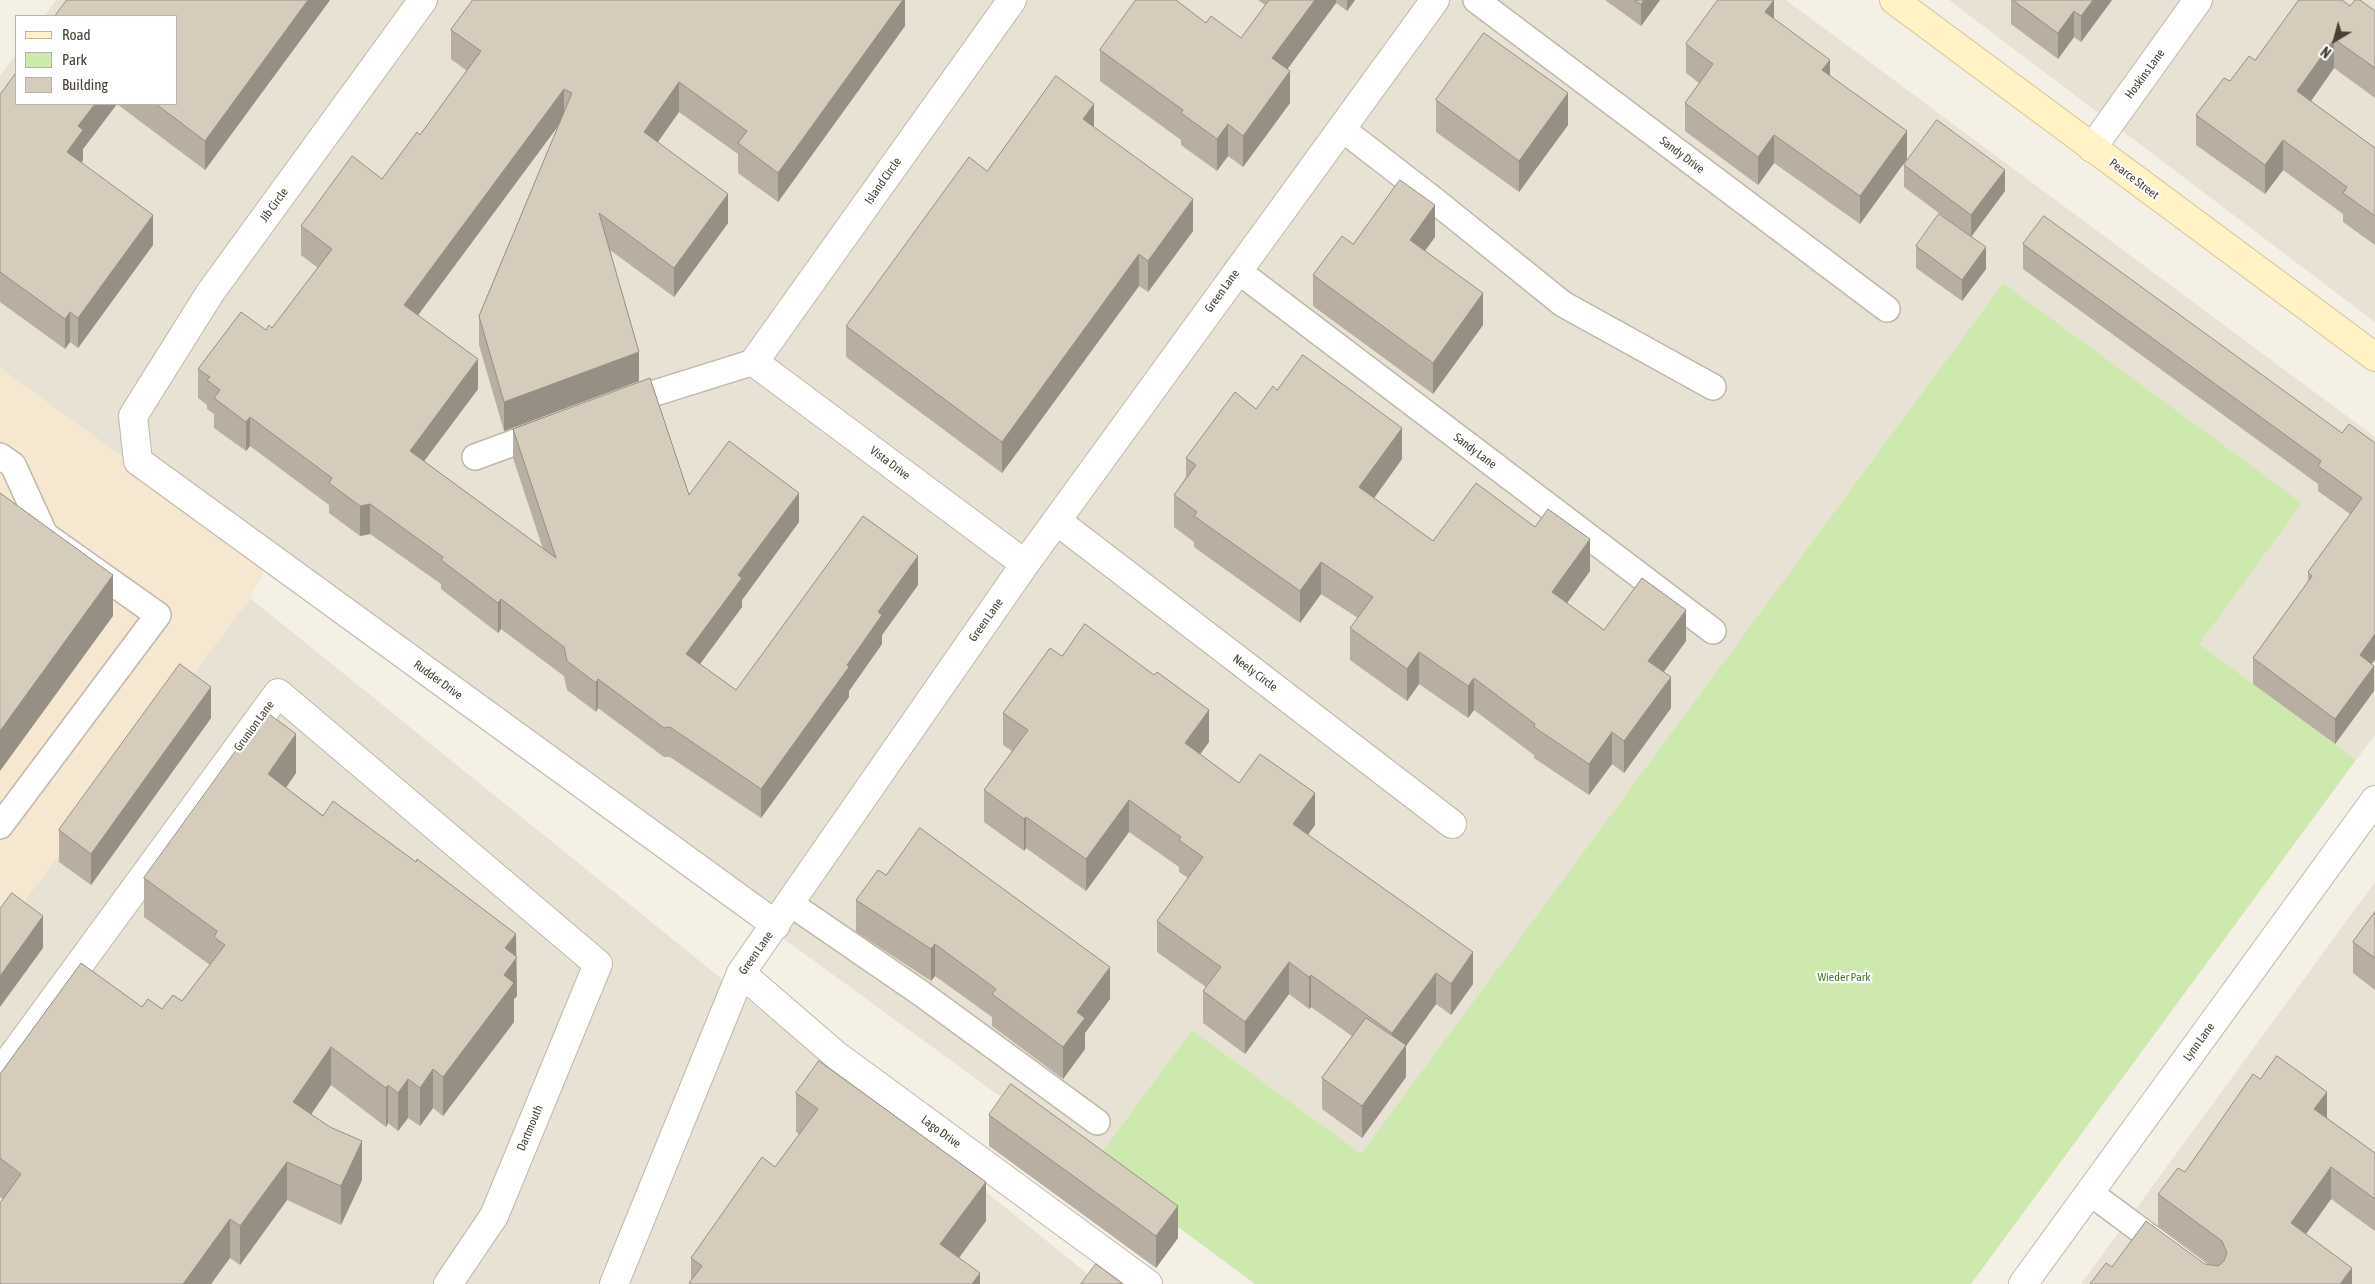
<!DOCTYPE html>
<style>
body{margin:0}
#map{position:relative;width:2375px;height:1284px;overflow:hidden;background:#f4f0e6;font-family:"Asap Condensed",sans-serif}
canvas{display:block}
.legend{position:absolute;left:15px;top:15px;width:162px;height:90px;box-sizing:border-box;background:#fff;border:1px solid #b5b3ae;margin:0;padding:6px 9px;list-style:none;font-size:15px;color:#474035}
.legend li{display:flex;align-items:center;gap:10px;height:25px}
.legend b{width:25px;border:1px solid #b5b3ae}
.north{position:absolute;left:2310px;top:15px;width:50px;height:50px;-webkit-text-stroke:4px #fff;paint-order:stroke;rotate:217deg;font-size:14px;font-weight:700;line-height:20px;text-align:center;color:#474035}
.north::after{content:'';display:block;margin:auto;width:18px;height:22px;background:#474035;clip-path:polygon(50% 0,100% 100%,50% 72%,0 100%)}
</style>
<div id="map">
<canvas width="2375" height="1284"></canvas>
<ul class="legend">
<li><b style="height:6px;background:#fff2c5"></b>Road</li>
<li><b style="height:14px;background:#cee9ae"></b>Park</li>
<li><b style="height:14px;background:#d6ccbc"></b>Building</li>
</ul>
<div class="north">N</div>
</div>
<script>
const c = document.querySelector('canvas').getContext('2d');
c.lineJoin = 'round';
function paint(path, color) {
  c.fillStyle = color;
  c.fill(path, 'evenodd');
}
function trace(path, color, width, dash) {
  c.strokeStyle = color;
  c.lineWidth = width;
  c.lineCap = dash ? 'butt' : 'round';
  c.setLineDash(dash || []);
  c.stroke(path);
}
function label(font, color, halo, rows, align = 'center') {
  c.font = font + ' "Asap Condensed",sans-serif';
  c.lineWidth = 4.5;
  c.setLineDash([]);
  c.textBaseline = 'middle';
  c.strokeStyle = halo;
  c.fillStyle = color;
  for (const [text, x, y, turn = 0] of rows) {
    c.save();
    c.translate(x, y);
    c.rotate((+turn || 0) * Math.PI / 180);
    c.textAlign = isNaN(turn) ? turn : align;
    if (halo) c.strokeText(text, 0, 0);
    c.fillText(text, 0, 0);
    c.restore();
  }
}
paint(new Path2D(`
 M56,0H1786L2375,437V735L2356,760L2198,644L2301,503L2003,283L1361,1155L1192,1030L1093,1164L0,368V76L16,54V104H176V16H44Z
 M1949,0H2375V322Z
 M250,598L1100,1284H0V934Z
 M2375,882V1284H2081Z`), '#e8e2d4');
paint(new Path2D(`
 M0,368L268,564L250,598L0,934Z`), '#f6e7d1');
paint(new Path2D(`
 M2003,283L2302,503L2199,644L2356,760L1971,1284H1255L1093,1164L1192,1030L1361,1154Z`), '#cee9ae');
const lane = new Path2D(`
 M1476,0L1887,309
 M1341,128L1434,200L1563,304L1713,387
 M1237,270L1713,631
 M623,403L754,362
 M0,456L13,465L45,535L158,615L0,826
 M475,457L546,431
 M791,904L922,994L1097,1122
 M2089,1192L2213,1284`);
const street = new Path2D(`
 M423,0L210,293L133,416L138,461L776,925
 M1012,0L754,362L1025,564
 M2092,148L2198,0
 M1057,521L1452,824
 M741,973L836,1055L1148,1284
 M0,1073L278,693L598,964L494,1216L448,1284
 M614,1284L741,973L1025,564L1435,0
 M2023,1284L2375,800`);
const secondary = new Path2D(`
 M1894,0L2375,357`);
trace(lane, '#bfb8a9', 28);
trace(street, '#bfb8a9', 30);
trace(secondary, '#d5c495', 30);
trace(lane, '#fff', 25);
trace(street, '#fff', 28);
trace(secondary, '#fff2c5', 28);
paint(new Path2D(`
 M67,0H330L205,170L117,104L83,149V160L82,162L153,245L78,348L70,342L65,349L0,302V95L16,104H176Z
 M905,0V26L778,202L738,173V154L679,112L657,142L728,223L674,297L610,250L639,381L504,431L479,345V316L559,125L418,315L478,389L424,461L543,549L513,458V429L689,495L799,522L742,600V607L700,664L736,690L918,585L882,635V644L849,691V697L761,818L670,757H664L598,708L596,712L567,690L564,676L501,629L498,633L441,589V584L370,534L360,536L329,513V505L250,446L246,451L214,428V414L207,409V405L198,398V369L266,330L272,328L318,268L301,255V226L382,179L420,135L467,71L451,59V30Z
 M1258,0H1355L1347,11L1336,3L1287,69L1290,103L1243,167L1228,156L1217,171L1181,145V140L1100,81V50L1206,23L1241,38L1265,5Z
 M1605,0H1660L1641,26Z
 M2011,0H2112L2081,42L2074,37L2058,59L2011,24Z
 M2350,6L2375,11V98L2334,68L2311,101L2375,148V245L2343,222V214L2283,170L2265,194L2196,145V115L2230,81L2255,60Z
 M1774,19L1830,75L1907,159L1860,224L1774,163L1758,185L1685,131V103L1699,83L1686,73V44Z
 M1436,100L1568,125L1519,192L1436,132Z
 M1094,127L1193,231L1148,292L1139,286L1002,473L846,357V326L987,171Z
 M1904,165L2005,191L1971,237L1986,269L1962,301L1916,268V246L1967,234L1904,187Z
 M1435,237L1425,251L1483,325L1433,394L1313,306V275L1353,244Z
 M2023,244L2342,433L2375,443V659L2372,664L2374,691L2335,744L2253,684V658L2308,582V572L2350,514L2318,491V484L2023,269Z
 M1277,390L1402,459L1374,498L1433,541L1590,571L1567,603L1604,630L1686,641L1664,672L1671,708L1624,773L1612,764L1589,795L1534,758V755L1474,710L1468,718L1419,684L1407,701L1350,660V628L1358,618L1321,594L1300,623L1194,547V542L1174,527V495L1186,477V458L1256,409Z
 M1062,656L1209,742L1200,754L1239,783L1315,825L1308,835L1473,984L1451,1015L1436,1004L1406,1046V1077L1362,1138L1322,1109V1078L1352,1036L1311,1007L1309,1009L1289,994L1245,1054L1203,1023V991L1206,987L1157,952V921L1188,878L1179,872V867L1129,832L1086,891L1026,848L1024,851L984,822V790L1012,751L1003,745V713Z
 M211,718L91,885L59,862V830Z
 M296,773L286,788L516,957L517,996L514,999V1022L443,1116L433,1108L420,1126L408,1118L398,1131L388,1123L386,1127L331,1085L311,1114L362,1180L341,1225L287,1200L240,1265L230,1258L3,1199L0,1197V1074L142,1007L162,1009L182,1001L210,965L144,917V878Z
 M886,875L1110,999L1085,1033V1049L1063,1079L992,1026V1017L935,976L931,981L856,932V900Z
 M2375,912V990L2353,973V942Z
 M2260,1079L2327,1118L2375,1153V1231L2331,1199L2306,1234L2352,1284L2112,1267L2211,1265L2158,1226V1194L2185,1172Z
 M796,1093L986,1221L959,1258L980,1284H689L691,1281V1258L775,1167L799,1134L796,1132Z
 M989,1115L1178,1238L1156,1268L989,1146Z`), '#b8afa2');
paint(new Path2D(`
 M308,0H330L205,170V141Z
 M903,0H905V26L778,202V173Z
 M1315,0H1336V3L1272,90V58Z
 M1347,0H1355L1347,11Z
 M1644,0H1660L1641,26V4Z
 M1774,0V29L1765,12Z
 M2093,0H2112L2081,42V16Z
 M2074,11V37L2058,59V33Z
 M2334,39V68L2297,121V91Z
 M1830,60V89L1822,70Z
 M1290,71V103L1243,167V136Z
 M679,82V112L644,162V132Z
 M564,89V118L404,334V305Z
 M1568,93V125L1519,192V161Z
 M95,104H117L83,149V160L67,181V152L78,126Z
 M1094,104V136L1083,119Z
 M1228,124V156L1217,171V139Z
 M1907,131V159L1860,224V196Z
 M1774,135V163L1758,185V157Z
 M2283,140V170L2265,194V165Z
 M2005,170V191L1971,237V215Z
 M728,194V223L674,297V268Z
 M1193,199V231L1148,292V261Z
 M1435,205V237L1410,271V240Z
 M153,215V245L78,348V318Z
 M1986,247V269L1962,301V280Z
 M1139,254V286L1002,473V442Z
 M1483,293V325L1433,394V363Z
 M70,312V342L65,349V319Z
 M639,352V381L504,431V402Z
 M478,359V389L410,480V451Z
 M250,417V446L246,451V422Z
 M1402,428V459L1359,519V487Z
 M799,493V522L742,600V607L686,683V654L738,575Z
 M370,504V534L360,536V506Z
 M1590,539V571L1552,624V592Z
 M918,556V585L882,635V644L849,691V697L761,818V789L847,665L878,612Z
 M1321,562V594L1300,623V591Z
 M113,575V616L0,771V731Z
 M501,599V629L498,633V603Z
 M1686,610V641L1648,693V661Z
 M2375,634V659L2360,680V655Z
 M1419,652V684L1407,701V669Z
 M2374,666V691L2335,744V719Z
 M1671,677V708L1624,773V741Z
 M1474,678V710L1468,718V686Z
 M598,679V708L596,712V683Z
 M211,687V718L91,885V854Z
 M1209,710V742L1185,775V743Z
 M1612,732V764L1589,795V764Z
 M296,734V773L268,813V774Z
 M1315,793V825L1293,855V824Z
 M1129,800V832L1086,891V859Z
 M1026,817V848L1024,851V819Z
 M43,916V948L0,1007V976Z
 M516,934L517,996L514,999V1022L443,1116V1077L505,948Z
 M935,944V976L931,981V949Z
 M1473,952V984L1451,1015V984Z
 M1289,962V994L1245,1054V1022Z
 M1110,967V999L1085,1033V1049L1063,1079V1047L1077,1012Z
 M1436,973V1004L1406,1046V1077L1362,1138V1106L1392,1064V1033Z
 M1311,975V1007L1309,1009V977Z
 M331,1047V1085L293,1141V1102Z
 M433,1069V1108L420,1126V1088Z
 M408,1079V1118L398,1131V1093Z
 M388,1085V1123L386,1127V1088Z
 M2327,1092V1124L2314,1109Z
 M362,1141V1180L341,1225V1186Z
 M287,1162V1200L240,1265V1226Z
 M2331,1167V1199L2291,1255V1223Z
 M986,1182V1221L940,1283V1244Z
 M1178,1206V1238L1156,1268V1236Z
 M230,1219V1258L211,1284H183Z
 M2352,1268V1284H2340Z
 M980,1273V1284H972Z`), '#968f84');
const building = new Path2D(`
 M67,0H308L205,141L156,104H176V16H55Z
 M473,0H903L778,173L738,143L747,131L679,82L644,132L728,194L674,268L599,213L639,352L504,402L479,316L572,93L564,89L404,305L478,359L410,451L556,558L513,429L650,378L689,495L729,441L799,493L738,575L742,578L686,654L736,690L863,516L918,556L878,612L882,615L847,665L849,667L761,789L670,727L664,728L598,679L596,683L567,661L564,647L501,599L498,603L441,560L443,557L370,504L360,506L329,483L332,478L250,417L246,422L214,398L220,390L207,380L210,377L198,369L241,312L266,330L269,325L272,328L332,249L301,226L352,156L382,179L417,132L420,135L481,51L451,30Z
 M1136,0H1176L1206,23L1211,16L1241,38L1269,0H1315L1272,58L1290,71L1243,136L1228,124L1217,139L1181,113L1183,110L1100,50Z
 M1635,0H1644L1641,4Z
 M1718,0H1774L1765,12L1830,60L1822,70L1907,131L1860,196L1774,135L1758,157L1685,103L1713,64L1686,44Z
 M2013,0H2093L2081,16L2074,11L2058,33Z
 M2299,0H2342L2350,6L2355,0H2360L2375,11V68L2334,39L2297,91L2375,148V216L2343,193L2347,187L2283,140L2265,165L2196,115L2224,78L2230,81L2249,56L2255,60Z
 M1484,33L1568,93L1519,161L1436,100Z
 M16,73V104H95L78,126L83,130L67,152L153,215L78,318L70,312L65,319L0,272V95Z
 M1056,76L1094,104L1083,119L1193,199L1148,261L1139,254L1002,442L846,326L969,157L987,171Z
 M1937,120L2005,170L1971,215L1904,165Z
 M1400,180L1435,205L1410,240L1483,293L1433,363L1313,275L1342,236L1353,244Z
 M1939,214L1986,247L1962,280L1916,246Z
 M2044,216L2342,433L2349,424L2375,443V634L2360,655L2374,666L2335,719L2253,658L2312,576L2308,572L2362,498L2318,466L2321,461L2023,244Z
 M1303,355L1402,428L1359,487L1433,541L1476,483L1535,527L1548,509L1590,539L1552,592L1604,630L1642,578L1686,610L1648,661L1671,677L1624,741L1612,732L1589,764L1534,727L1535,724L1474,678L1468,686L1419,652L1407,669L1350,628L1373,597L1321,562L1300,591L1194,516L1197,512L1174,495L1196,465L1186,458L1235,392L1256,409L1273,386L1277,390Z
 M0,493L113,575L0,731Z
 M1085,624L1154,675L1157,672L1209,710L1185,743L1239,783L1260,754L1315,793L1293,824L1473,952L1451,984L1436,973L1392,1033L1311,975L1309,977L1289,962L1245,1022L1203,991L1221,967L1157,921L1203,857L1179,840L1181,837L1129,800L1086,859L1026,817L1024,819L984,790L1028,730L1003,713L1050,648L1062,656Z
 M180,664L211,687L91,854L59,830Z
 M265,711L296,734L268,774L323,816L333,801L416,862L417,859L516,934L505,948L517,957L504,975L514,983L443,1077L433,1069L420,1088L408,1079L398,1093L388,1085L386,1088L331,1047L293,1102L330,1127L362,1141L341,1186L287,1162L240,1226L230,1219L183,1284H0V1203L21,1174L0,1158V1074L81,963L142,1007L148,999L162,1009L173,995L182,1001L225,945L214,937L217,931L144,878Z
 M920,828L1110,967L1077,1012L1085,1018L1063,1047L992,994L996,989L935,944L931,949L856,900L878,870L886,875Z
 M12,893L43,916L0,976V909Z
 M2375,912V958L2353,942Z
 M1366,1018L1406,1045L1362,1106L1322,1078Z
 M2277,1056L2327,1092L2314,1109L2375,1153V1199L2331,1167L2291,1223L2352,1268L2340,1284H2090L2106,1263L2112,1267L2146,1221L2205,1264L2218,1266L2224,1261L2227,1253L2222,1241L2158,1194L2178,1168L2185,1172L2253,1074L2260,1079Z
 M819,1061L986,1182L940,1244L980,1273L972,1284H691L689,1283L702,1266L691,1258L762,1157L775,1167L818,1109L796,1093Z
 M1011,1084L1178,1206L1156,1236L989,1115Z
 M1096,1264L1123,1284H1081Z`);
paint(building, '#d6ccbc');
trace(building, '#968f84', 1);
label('12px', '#474035', '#fff', [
 ["Hoskins Lane",2145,74,-54],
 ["Sandy Drive",1682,155,37],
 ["Pearce Street",2134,179,37],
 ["Island Circle",883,181,-55],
 ["Jib Circle",274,205,-54],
 ["Green Lane",1222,291,-54],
 ["Sandy Lane",1475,451,37],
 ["Vista Drive",890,463,37],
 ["Green Lane",986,620,-55],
 ["Neely Circle",1255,673,37],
 ["Rudder Drive",438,680,36],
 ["Grunion Lane",254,726,-54],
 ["Green Lane",756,953,-55],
 ["Lynn Lane",2199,1042,-54],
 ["Dartmouth",530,1128,-67],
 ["Lago Drive",941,1132,36]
]);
label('12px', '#457a27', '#fff', [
 ["Wieder Park",1844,977]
]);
</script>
